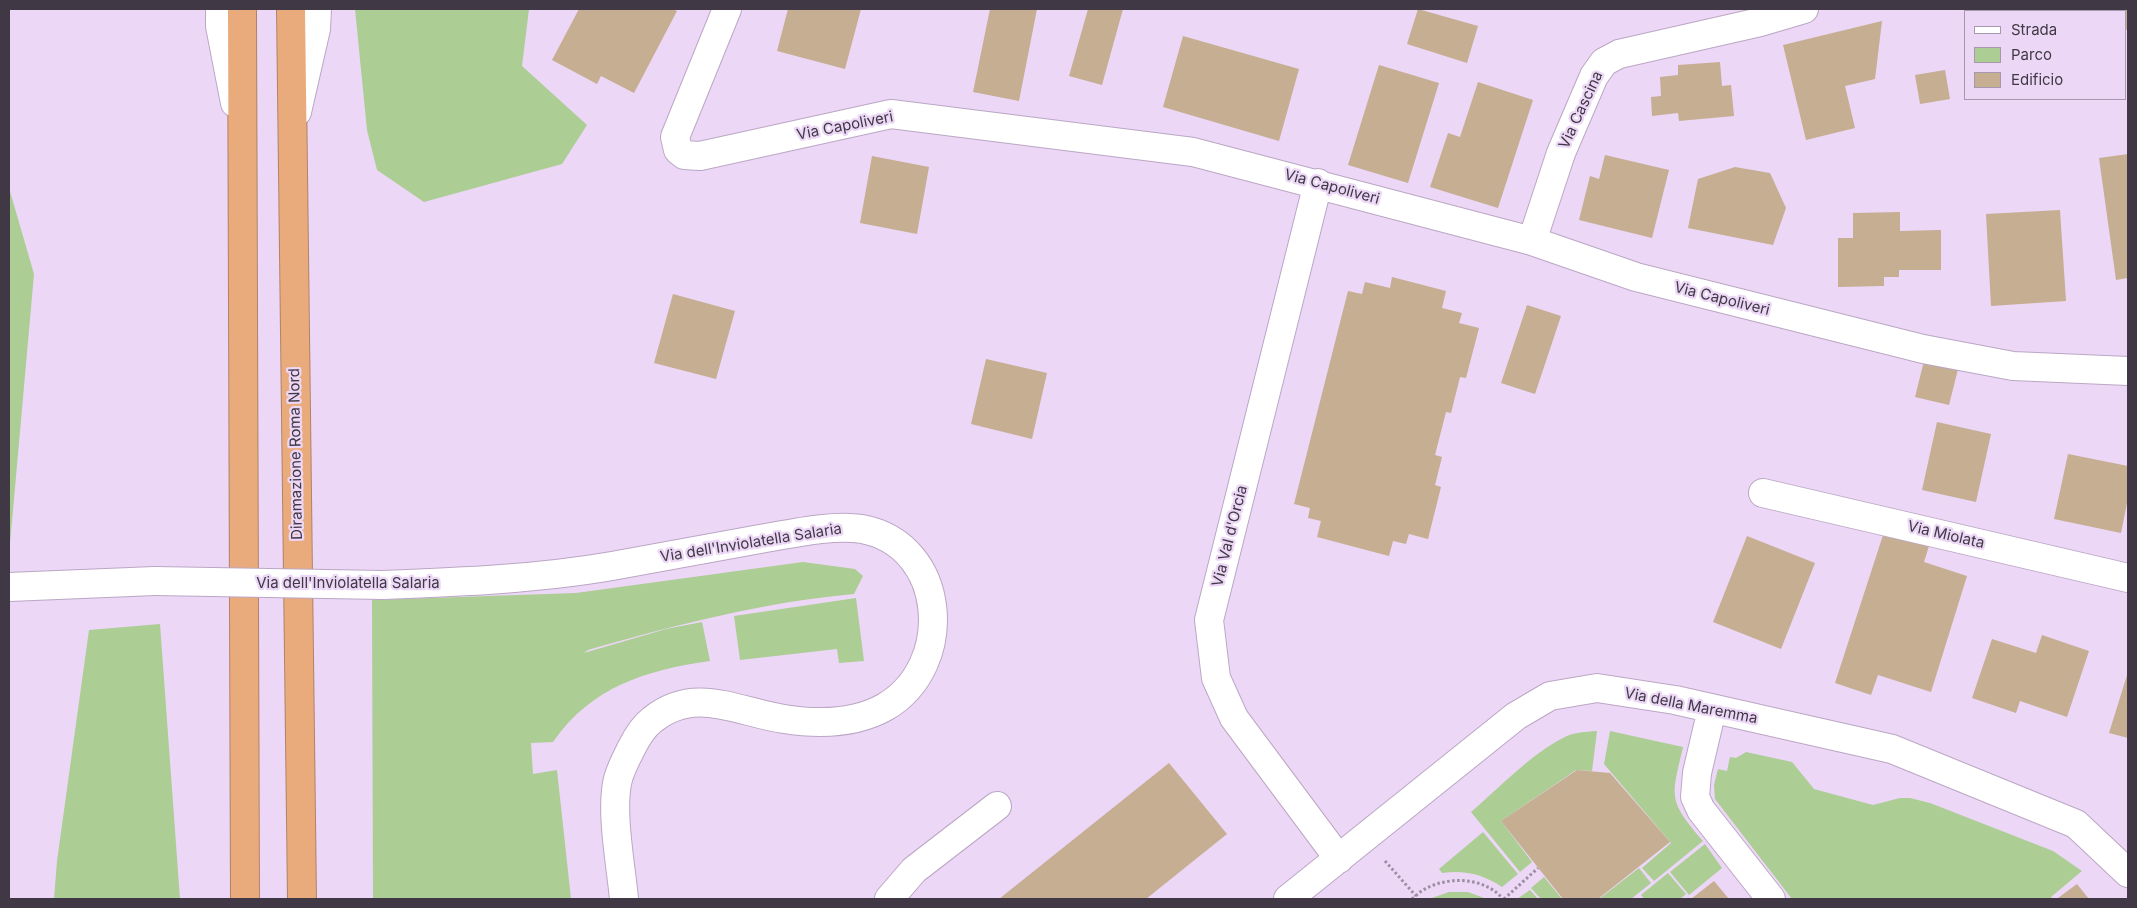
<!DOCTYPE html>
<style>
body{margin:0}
#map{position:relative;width:2137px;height:908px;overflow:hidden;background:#ecd7f6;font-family:Inter,sans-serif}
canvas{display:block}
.frame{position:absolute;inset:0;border:10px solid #403844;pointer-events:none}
.legend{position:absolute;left:1964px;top:10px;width:162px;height:90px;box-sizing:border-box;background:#ecd7f6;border:1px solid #a797af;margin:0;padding:6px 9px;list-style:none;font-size:15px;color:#403844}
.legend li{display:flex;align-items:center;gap:10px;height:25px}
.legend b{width:25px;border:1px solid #a797af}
</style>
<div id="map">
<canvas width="2137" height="908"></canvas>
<div class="frame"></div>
<ul class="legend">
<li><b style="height:6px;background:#fff"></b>Strada</li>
<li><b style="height:14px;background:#accd94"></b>Parco</li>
<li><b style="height:14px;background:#c5ae91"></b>Edificio</li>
</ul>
</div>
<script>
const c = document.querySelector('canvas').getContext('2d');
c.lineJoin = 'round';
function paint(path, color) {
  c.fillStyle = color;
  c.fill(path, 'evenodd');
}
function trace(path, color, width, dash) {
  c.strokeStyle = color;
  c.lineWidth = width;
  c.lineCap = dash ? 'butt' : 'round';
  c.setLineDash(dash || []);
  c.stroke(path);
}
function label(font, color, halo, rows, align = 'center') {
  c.font = font + ' Inter,sans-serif';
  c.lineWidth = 4.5;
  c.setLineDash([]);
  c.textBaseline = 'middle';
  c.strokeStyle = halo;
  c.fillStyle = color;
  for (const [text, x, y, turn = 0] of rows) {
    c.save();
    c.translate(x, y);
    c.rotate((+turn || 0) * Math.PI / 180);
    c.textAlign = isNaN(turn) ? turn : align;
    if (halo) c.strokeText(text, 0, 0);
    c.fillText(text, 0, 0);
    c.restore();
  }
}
paint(new Path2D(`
 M355,9H529L522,66L587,125L562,164L424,202L377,170L367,130Z
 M9,188L34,274L9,555Z
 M803,562L855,569L863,576L854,594C764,602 675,625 588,650L584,653L666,629L702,622L710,661C646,670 591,687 553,742L531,743L533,774L557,770L571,899H373L372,600L576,593Z
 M856,598L864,661L839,663L837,649L740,660L734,616Z
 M160,624L180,899H54L57,861L89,630Z
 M1597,731L1592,771L1576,770L1501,821L1532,862L1520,872L1471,812C1499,788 1530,755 1563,738C1573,732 1585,732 1597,731Z
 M1610,731L1683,747C1671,798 1668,800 1703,841L1654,881L1642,868L1671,843L1604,764Z
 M1746,752L1792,762L1814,789L1873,805L1900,798H1910L1930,803L2053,851L2082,871L2051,897L2053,899H1792L1715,799L1714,785L1718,769L1727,771L1730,757L1736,758Z
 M1483,832L1518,874L1502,887C1482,874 1465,870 1442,873L1439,869Z
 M1705,844L1722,868L1689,895L1670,872Z
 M1639,868L1651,883L1631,899H1599Z
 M1668,873L1686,894L1680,899H1644L1641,895Z
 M1544,877L1562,899H1541L1531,888Z
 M1530,890L1538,899H1517Z
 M1449,892H1468L1487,899H1429Z`), '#accd94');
paint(new Path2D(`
 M579,9H672L677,11L634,93L601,76L597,84L552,60Z
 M788,9H861L845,69L777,51Z
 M990,9H1037L1019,101L973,92Z
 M1088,9H1123L1102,85L1069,76Z
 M1418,9L1478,26L1467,63L1407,44Z
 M2069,9H2128V29L2126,30V11H2070Z
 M1882,21L1875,79L1845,86L1855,128L1806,140L1783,45Z
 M1183,36L1299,69L1279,141L1163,107Z
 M1720,62L1722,86L1731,85L1734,116L1679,121L1678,113L1652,116L1651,97L1661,96L1660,77L1678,75V65Z
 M1379,65L1439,83L1408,183L1348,165Z
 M1945,70L1950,99L1920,104L1915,75Z
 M1478,82L1533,100L1498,208L1430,187L1448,133L1460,137Z
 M2128,154V278L2116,280L2099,158Z
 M1605,155L1669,170L1652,238L1579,220L1590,176L1599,179Z
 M872,156L929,167L917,234L860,223Z
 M1735,167L1770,173L1786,208L1773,245L1688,228L1698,179Z
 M2060,210L2066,301L1991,306L1986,214Z
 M1900,212V231L1941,230V270H1899V277H1884V286L1838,287V238H1853V213Z
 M1392,277L1446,291L1442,308L1462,313L1459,323L1479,328L1466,378L1460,377L1451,413L1446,412L1435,455L1442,457L1435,485L1441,487L1428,539L1409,534L1406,544L1393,541L1389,556L1317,537L1321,521L1308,518L1310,508L1294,504L1348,291L1362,294L1365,282L1390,288Z
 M673,294L735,311L716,379L654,363Z
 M1527,305L1561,316L1535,394L1501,383Z
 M986,359L1047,373L1032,439L971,424Z
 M1924,361L1958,369L1949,405L1915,397Z
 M1937,422L1991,434L1976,502L1922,490Z
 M2068,454L2128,466V498L2121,533L2054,519Z
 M1884,532L1929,546L1924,562L1967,576L1931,692L1878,675L1871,695L1835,683Z
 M1747,536L1815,563L1781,649L1713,622Z
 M2042,635L2089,651L2067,717L2020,701L2016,713L1972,698L1992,639L2036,653Z
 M2128,672V738L2109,733Z
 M1169,763L1227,834L1146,899H999Z
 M1577,770L1610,773L1670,842L1598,899H1563L1501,821Z
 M1714,881L1729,899H1691Z
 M2077,884L2089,899L2058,898Z`), '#c5ae91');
const minor = new Path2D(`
 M220,9V26L235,103
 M727,9L675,137L678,150L684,155L700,156L891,114L1193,152L1532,241L1636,277L1923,349L2013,366L2128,371
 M297,112L316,29L317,9
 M1318,183L1209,620L1216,678L1234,718L1339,859
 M1532,241L1561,153L1594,76L1604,62L1619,54L1760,22L1804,9
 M1763,493L2128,578
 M383,585C460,582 537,579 612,566C662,557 711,548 760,539C790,534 833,524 862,529C948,545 956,666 885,707C855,724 816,724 784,719C737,712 695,685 652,720C643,727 637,737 632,747C627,757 621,768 618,779C610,810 621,866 624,899
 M9,587L155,581
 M1712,709L1697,773L1695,797L1701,810L1771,899
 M889,899L914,870L997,806
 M1288,899L1516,716L1550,696L1597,688L1675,700L1892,749L2076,824L2128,873`);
const highway = new Path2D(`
 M242,9L245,899
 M291,9L302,899`);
trace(minor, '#bba7c4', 30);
trace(highway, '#ae8368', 30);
trace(new Path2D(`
 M1385,861L1416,896
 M1412,899C1416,896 1420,891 1425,889C1448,876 1485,877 1503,899
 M1504,899L1538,868`), '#9b8da3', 3, [2.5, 2.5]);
trace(minor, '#fff', 28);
trace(highway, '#eaab7c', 28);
const minorBridge = new Path2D(`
 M155,581L383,585`);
trace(minorBridge, '#bba7c4', 30, []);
trace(minorBridge, '#fff', 28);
label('15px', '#403844', '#ecd7f6', [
 ["Via Cascina",1581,110,-65],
 ["Via Capoliveri",845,126,-11],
 ["Via Capoliveri",1332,187,15],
 ["Via Capoliveri",1722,299,14],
 ["Diramazione Roma Nord",296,454,-91],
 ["Via Miolata",1946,535,13],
 ["Via Val d'Orcia",1230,536,-76],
 ["Via dell'Inviolatella Salaria",751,543,-9],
 ["Via dell'Inviolatella Salaria",348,583],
 ["Via della Maremma",1691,706,11]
]);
</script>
